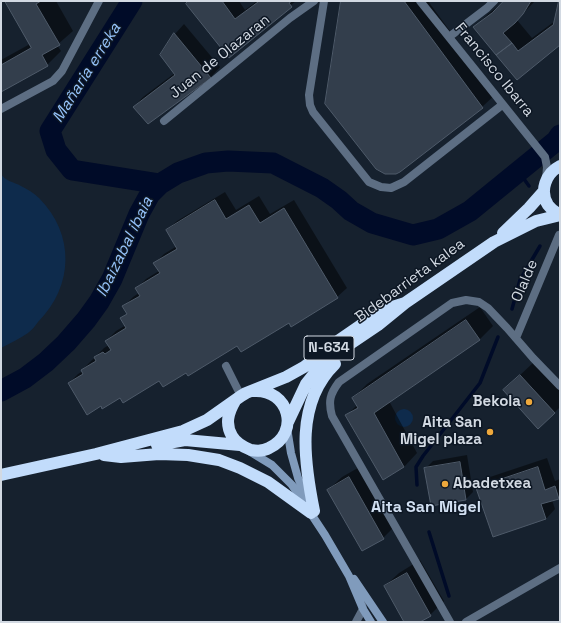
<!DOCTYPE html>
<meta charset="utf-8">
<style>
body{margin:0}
#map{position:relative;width:561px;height:623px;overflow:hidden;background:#16212e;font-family:"Space Grotesk",sans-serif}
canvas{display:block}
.frame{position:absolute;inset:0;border:2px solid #d2d9e2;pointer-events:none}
</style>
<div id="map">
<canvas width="561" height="623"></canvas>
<div class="frame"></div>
</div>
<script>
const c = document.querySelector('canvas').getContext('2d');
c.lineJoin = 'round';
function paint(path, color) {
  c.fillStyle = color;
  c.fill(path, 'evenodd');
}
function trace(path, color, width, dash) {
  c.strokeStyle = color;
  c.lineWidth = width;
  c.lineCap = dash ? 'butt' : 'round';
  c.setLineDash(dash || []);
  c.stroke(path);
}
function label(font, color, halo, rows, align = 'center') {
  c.font = font + ' "Space Grotesk",sans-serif';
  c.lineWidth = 3;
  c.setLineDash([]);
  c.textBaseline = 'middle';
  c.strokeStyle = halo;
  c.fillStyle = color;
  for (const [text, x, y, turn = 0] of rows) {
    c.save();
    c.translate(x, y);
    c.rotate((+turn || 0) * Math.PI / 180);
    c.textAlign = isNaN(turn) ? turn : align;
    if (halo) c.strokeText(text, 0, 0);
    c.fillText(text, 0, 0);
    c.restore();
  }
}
paint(new Path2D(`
 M1,174C5,181 14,182 21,186C27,189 34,193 39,198C75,234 74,286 38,322C35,326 32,330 28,333C19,339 10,343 1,348Z
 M395 418a9 9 0 1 1 18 0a9 9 0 1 1-18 0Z`), '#0e2b4c');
paint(new Path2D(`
 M6,1H56L73,31L57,45L61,51L47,65L1,91V60L30,44Z
 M189,1H239L245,10L257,1H296L229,56Z
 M342,1H428L496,94L482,107Z
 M505,1H535L517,20L532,38L555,21L560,1V44L517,79L475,27L488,14Z
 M184,24L220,67L211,77L148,123L134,107L143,97L175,73L161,55L175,34Z
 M225,192L236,210L259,196L270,214L294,200L347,288L337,297L289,322L237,345L186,371L159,380L120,397L69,383L78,374L83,371L82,370L92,360L95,358V357L104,348L109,345L106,341L116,331L126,325L122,318L127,313L123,307L133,297L139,293L137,288L146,279L159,271L155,263L164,254L177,246L167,230L177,221Z
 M480,307L493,326L480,339L389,401L417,453L404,467L347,415L357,405L353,398L367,384Z
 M534,362L560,391V407L554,413L504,390Z
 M467,455L473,492L466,499L426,468L433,461Z
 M547,458L555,481L560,479V496L558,498L552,500L555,509L546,519L478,488L487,478Z
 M363,465L397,524L383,538L362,550L328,490L342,477Z
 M420,560L444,601L430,615L418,622H405L385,586L399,573Z`), '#0007');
trace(new Path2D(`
 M519,172L529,186
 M512,309L520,280L540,246
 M417,485L416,467L423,456L480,383L498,337
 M429,532L449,596`), '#000b28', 3.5);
trace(new Path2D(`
 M132,1L50,131L56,150L72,170L160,184
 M1,391L25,378L46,362L66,343L86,320L99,302L112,279L139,214L150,194L160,184L178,173L206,163L228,161L273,163L322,188L339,200L351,211L372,223L413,235L438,229L470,211L556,141L560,135`), '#000b28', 21);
const building = new Path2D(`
 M5,1H41L36,4L60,45L42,55L48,66L1,92V65L31,48Z
 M188,1H222L235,19L258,2V1H292L289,3L292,7L229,58L186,4Z
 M341,1H404L483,108L400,172L396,174H385L376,169L325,104Z
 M504,1H531L523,14L515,23L503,33L512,43L496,55L473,27L492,13Z
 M559,1H560V45L517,80L496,55L512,43L518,51L553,25Z
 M174,33L211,78L148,124L133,107L175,75L160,55Z
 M215,200L226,219L249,205L260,223L284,208L338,298L291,327L289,323L241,352L237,346L188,376L186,373L163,387L159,381L123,403L120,398L102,409L101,406L87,415L68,383L83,374L81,370L96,361L94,357L103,352L105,354L111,350L105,341L126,328L120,318L127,314L122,306L140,296L135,288L160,273L153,263L177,249L166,230Z
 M466,320L480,340L374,413L404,467L383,480L345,415L358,408L352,398Z
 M520,375L555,413L538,429L503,390Z
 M460,462L466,500L431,506L424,468Z
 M538,467L545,490L555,486L559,499L541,504L546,519L493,537L476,488Z
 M349,477L384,539L362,551L327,490Z
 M407,573L431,616L420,622H404L384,586Z`);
paint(building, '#333e4c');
trace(building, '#4e5a69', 1);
trace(new Path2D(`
 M324,1L309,95L310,105L313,112L369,182L381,187L391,188L404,182L502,105
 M420,1L545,157L547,167L546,179
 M449,37L487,8L494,1
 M1,109L53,81L62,71L99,1
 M164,121L290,18L314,1
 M516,338L559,235
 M226,366L241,396
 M356,622L363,609L362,604
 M450,622L332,416C328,401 330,394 339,382L452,303L466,300L479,302L488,308L507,328L533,358L560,386
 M466,622L560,568`), '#5d6e83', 8);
trace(new Path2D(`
 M287,428L291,453L298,478L308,500
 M249,451L272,465L292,485L325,535L349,576L363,609L371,622
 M354,579L383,622`), '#809bbc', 8);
trace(new Path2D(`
 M560,166C546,173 539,191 548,205C551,209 555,212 560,215
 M503,233L529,208L544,191
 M235,401C228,413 225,424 232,436C236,443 243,447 251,450C257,451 264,451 269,448C301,433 289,389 254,391
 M288,422L306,384L314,374L338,352L378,325L405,303L494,242L536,221L560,215
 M157,445L185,440L240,445
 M104,455L121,457L159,454L188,455L219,460L240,468L268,482L311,513
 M1,475L96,454L183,431L207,420L241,396L246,393L286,377L304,367L338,341L383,310L405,303
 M314,511C304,461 295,403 335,364`), '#c2dcfb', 12);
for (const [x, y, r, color] of [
 [529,402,4,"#eea83c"],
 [490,432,4,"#eea83c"],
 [445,484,4,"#eea83c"]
]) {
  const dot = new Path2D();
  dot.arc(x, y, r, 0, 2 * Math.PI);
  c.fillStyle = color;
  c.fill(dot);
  trace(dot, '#0d1724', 1.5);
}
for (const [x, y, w] of [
 [329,348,50]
]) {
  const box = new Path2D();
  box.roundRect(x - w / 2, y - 12, w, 24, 3);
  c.fillStyle = '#0d1724';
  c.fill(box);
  trace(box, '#d2d9e2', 1);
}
label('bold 14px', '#d2d9e2', null, [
 ["N-634",329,348]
]);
label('15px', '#d2d9e2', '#0d1724', [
 ["Juan de Olazaran",220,57,-39],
 ["Francisco Ibarra",494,70,51],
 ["Bidebarrieta kalea",410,281,-36],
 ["Olalde",525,281,-67]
]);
label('bold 15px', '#d2d9e2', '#0d1724', [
 ["Bekola",521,402],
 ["Aita San",482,423],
 ["Migel plaza",482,440],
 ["Abadetxea",453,484,"left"]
], 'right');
label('italic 16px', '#96c3fb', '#0d1724', [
 ["Mañaria erreka",87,73,-58],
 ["Ibaizabal ibaia",125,247,-64]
]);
label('bold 16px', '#d2e0f2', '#0d1724', [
 ["Aita San Migel",426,508]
]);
</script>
